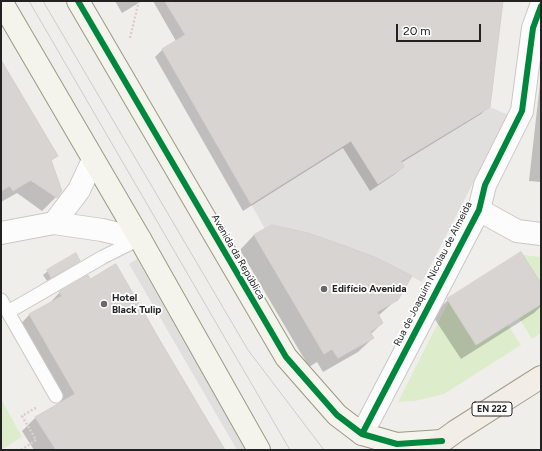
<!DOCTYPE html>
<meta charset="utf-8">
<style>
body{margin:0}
#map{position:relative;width:542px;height:451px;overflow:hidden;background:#f0eeeb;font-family:Figtree,sans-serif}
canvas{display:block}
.frame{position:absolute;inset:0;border:2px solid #222;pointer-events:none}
.scale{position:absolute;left:396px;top:24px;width:85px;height:18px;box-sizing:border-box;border:2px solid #222;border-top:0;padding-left:5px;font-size:12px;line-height:14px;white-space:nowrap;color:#222;-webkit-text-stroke:3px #fff;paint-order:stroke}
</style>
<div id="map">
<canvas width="542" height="451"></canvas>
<div class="frame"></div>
<div class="scale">20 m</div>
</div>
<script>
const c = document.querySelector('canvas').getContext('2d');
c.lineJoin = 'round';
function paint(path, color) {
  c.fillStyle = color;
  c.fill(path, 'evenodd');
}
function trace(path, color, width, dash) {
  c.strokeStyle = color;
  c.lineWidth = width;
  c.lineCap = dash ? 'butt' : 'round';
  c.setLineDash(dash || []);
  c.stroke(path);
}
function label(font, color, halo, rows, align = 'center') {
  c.font = font + ' Figtree,sans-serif';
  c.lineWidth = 3.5;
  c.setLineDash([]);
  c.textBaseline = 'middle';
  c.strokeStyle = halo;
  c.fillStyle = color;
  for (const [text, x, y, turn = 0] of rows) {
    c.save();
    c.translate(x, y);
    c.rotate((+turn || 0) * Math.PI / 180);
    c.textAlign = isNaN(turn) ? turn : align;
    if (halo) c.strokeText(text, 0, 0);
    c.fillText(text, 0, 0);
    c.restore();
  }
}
paint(new Path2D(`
 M523,255L541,257V283Z
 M449,301L508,325L521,345L444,394L415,401L398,402Z
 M541,304V333L532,339L519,318Z
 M1,399L22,437L1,450Z`), '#ddeccb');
paint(new Path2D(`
 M490,107L508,115L422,282L377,258L308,233L271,225L265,229L251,204L351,141L378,184L404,167L401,161Z
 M137,259L246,448L243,450H237L129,264Z`), '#e0dfde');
paint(new Path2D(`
 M115,1H142L122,13Z
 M153,1H502L489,106L481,114L401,163L403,167L395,174L370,191L343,148L243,211L155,57L162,50L176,41Z
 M1,61L56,156L51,161L56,197L42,211L17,193L1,202ZM28,176L42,186V188L27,178Z
 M541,74V182L529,181Z
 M254,235L397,299L378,316L382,323L371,334L373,338L358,352L323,372L317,362L309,367L240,250Z
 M79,261L47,281L43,275L48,271Z
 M541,285V306L534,313L461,359L432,315L448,300Z
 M60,292L224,450H34L22,431L35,418L59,404L16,329L29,315L48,305Z`), '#0003');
const building = new Path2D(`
 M165,1H503L490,107L401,161L404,167L378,184L351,141L251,204L162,49L185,35Z
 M1,60L58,156L51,160L62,191L57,198L31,180L13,191L10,186L1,191Z
 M272,225L308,233L345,246L377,258L412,276L398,300L377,312L383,323L370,332L374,338L338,358L332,349L324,354L254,235Z
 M521,252L541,283V304L476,345L447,299Z
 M76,253L80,261L51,278L47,270Z
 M116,264L162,344L225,450H56L35,417L75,394L29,314L62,296L59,292L88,275L90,279Z`);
paint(building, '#d7d4d2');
trace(building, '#d3d0cc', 1);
const service = new Path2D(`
 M1,300L56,396
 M8,312L103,257L139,239`);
const minor = new Path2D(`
 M479,210L517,231L541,234
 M54,223L79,190L93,160
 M1,233L54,223L102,230L140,239
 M362,434L479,210L485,185L522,111L533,28L541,6`);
const secondary = new Path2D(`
 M1,1L140,239L259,450
 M78,1L286,357L337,415L362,434L397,444L442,441`);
const primary = new Path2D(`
 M430,450L456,431L541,377`);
trace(service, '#c9c8c7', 15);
trace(minor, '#c9c8c7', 24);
trace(secondary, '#999a82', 24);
trace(primary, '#a79c86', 24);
trace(new Path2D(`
 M130,38L139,1
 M21,450L36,440L22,416L37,407`), '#dccecd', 2.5, [2, 2]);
trace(service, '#fdfcfc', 13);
trace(minor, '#fdfcfc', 22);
trace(secondary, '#f4f4ed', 22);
trace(primary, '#f3ede7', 22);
trace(new Path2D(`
 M29,1L290,450
 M43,1L248,350L324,450`), '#ccc', 1);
trace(new Path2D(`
 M78,1L286,357L337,415L362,434L397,444L442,441
 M362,434L479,210L485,185L522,111L533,28L541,6`), '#00873e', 6);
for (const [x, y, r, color] of [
 [324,289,4,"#6a6968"],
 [104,304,4,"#6a6968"]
]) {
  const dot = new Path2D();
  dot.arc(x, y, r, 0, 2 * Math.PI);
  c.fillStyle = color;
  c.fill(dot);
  trace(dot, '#fff', 1.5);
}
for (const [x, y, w] of [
 [492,409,40]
]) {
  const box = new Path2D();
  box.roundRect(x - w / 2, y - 7, w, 14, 3);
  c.fillStyle = '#fff';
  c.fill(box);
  trace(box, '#222', 1);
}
label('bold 9px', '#222', null, [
 ["EN 222",492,409]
]);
label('10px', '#222', '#fff', [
 ["Avenida da República",238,257,60],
 ["Rua de Joaquim Nicolau de Almeida",433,274,-63]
]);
label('bold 10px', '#222', '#fff', [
 ["Edifício Avenida",332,289],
 ["Hotel",112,298],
 ["Black Tulip",112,310]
], 'left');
</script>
